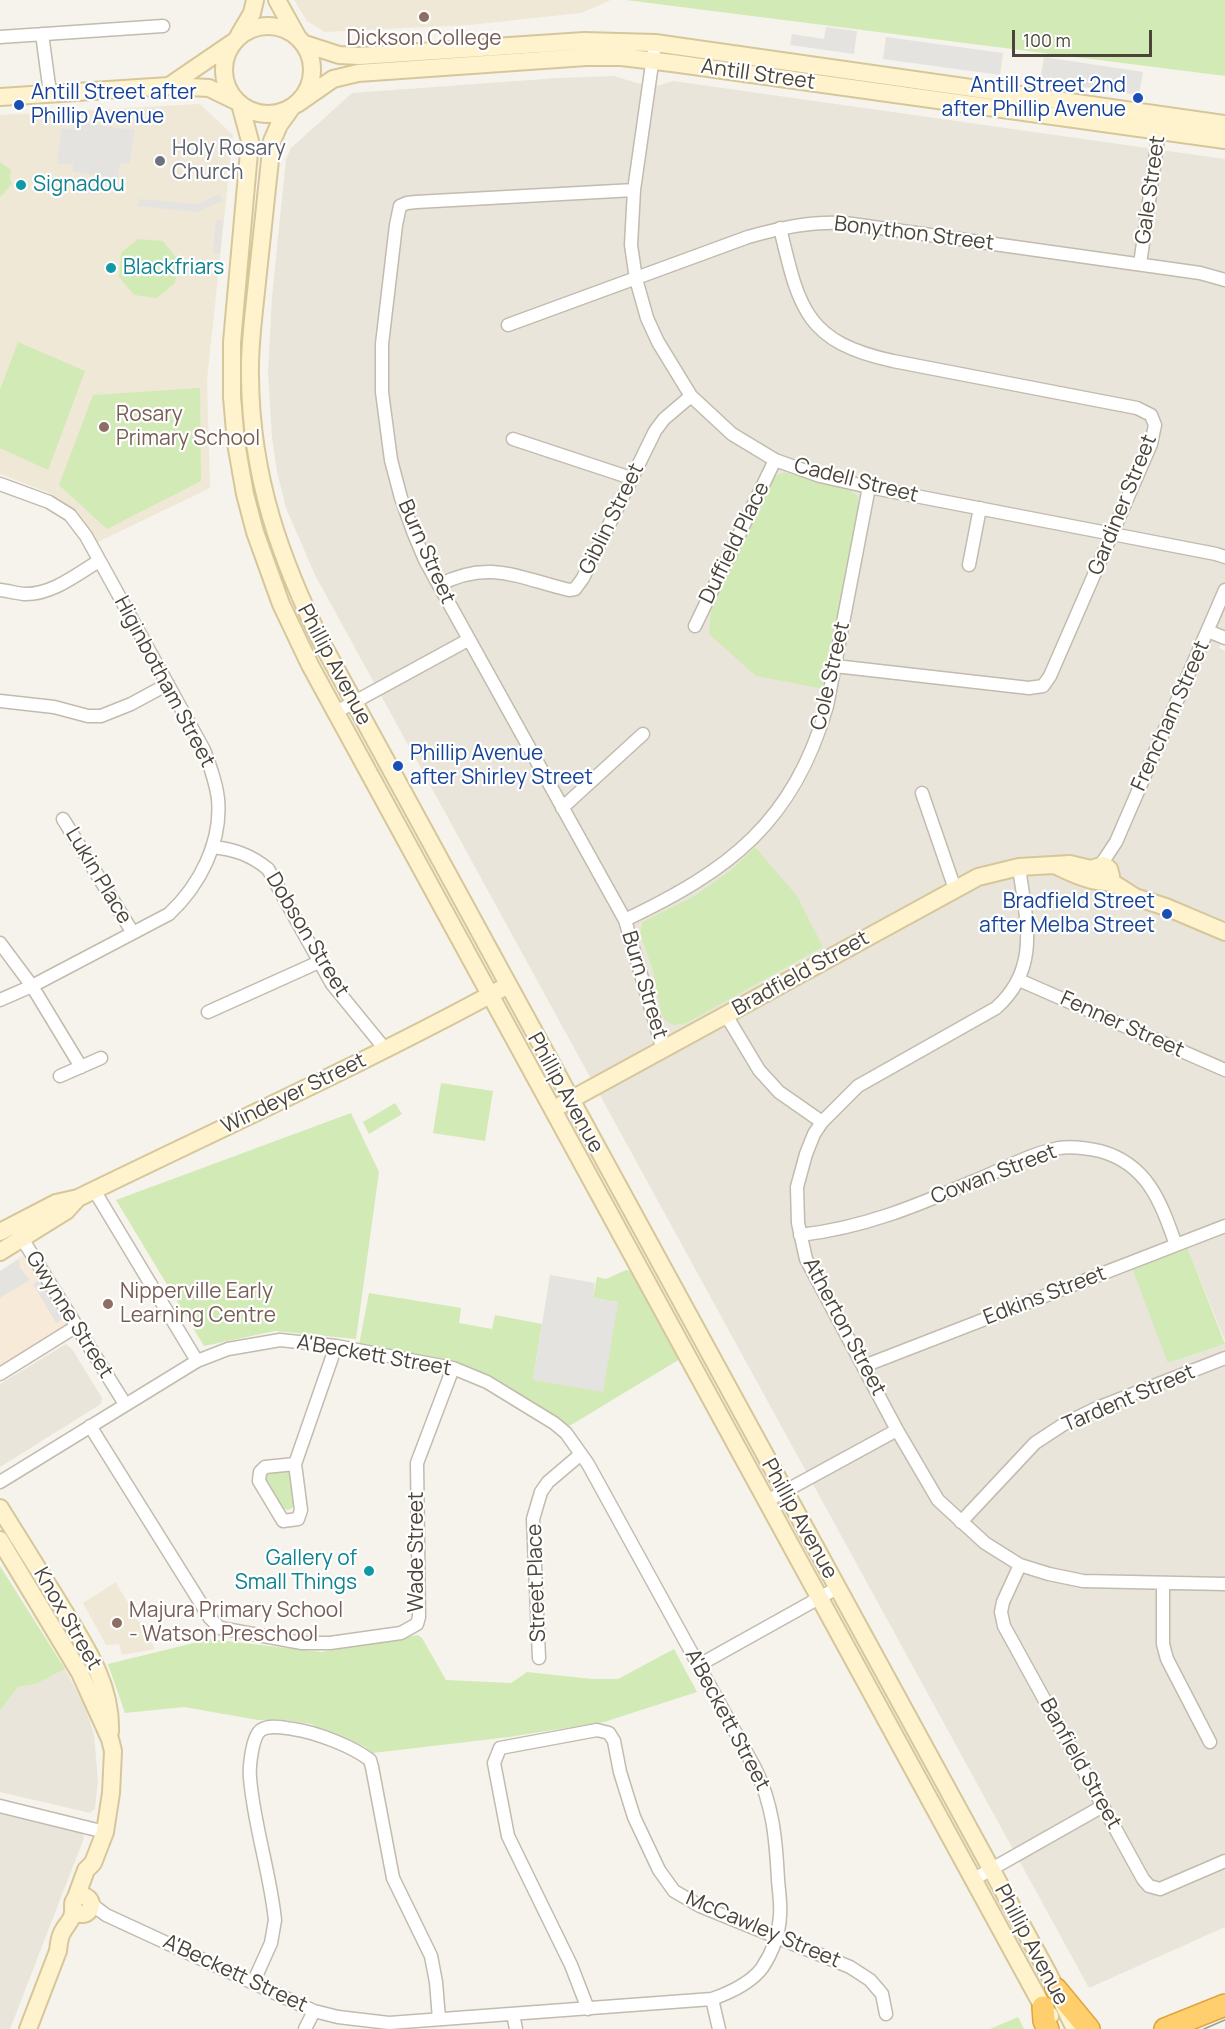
<!DOCTYPE html>
<style>
body{margin:0}
#map{position:relative;width:1225px;height:2029px;overflow:hidden;background:#f6f3ec;font-family:Manrope,sans-serif}
canvas{display:block}
.scale{position:absolute;left:1012px;top:30px;width:140px;height:27px;box-sizing:border-box;border:3px solid #4b4439;border-top:0;padding-left:8px;font-size:18px;line-height:21px;white-space:nowrap;color:#4b4439;-webkit-text-stroke:4px #fff;paint-order:stroke}
</style>
<div id="map">
<canvas width="1225" height="2029"></canvas>
<div class="scale">100 m</div>
</div>
<script>
const c = document.querySelector('canvas').getContext('2d');
c.lineJoin = 'round';
function paint(path, color) {
  c.fillStyle = color;
  c.fill(path, 'evenodd');
}
function trace(path, color, width, dash) {
  c.strokeStyle = color;
  c.lineWidth = width;
  c.lineCap = dash ? 'butt' : 'round';
  c.setLineDash(dash || []);
  c.stroke(path);
}
function label(font, color, halo, rows, align = 'center') {
  c.font = font + ' Manrope,sans-serif';
  c.lineWidth = 4.5;
  c.setLineDash([]);
  c.textBaseline = 'middle';
  c.strokeStyle = halo;
  c.fillStyle = color;
  for (const [text, x, y, turn = 0] of rows) {
    c.save();
    c.translate(x, y);
    c.rotate((+turn || 0) * Math.PI / 180);
    c.textAlign = isNaN(turn) ? turn : align;
    if (halo) c.strokeText(text, 0, 0);
    c.fillText(text, 0, 0);
    c.restore();
  }
}
paint(new Path2D(`
 M614,76L637,83L657,86L673,81L1225,159V633L1219,648L1225,651V1341L1188,1249L1168,1363L1225,1344V1927L1089,1988L315,575L286,508L277,472L272,437L268,373L272,297L286,159L291,148L352,93L558,78ZM784,472L846,488L857,495L775,476ZM755,847L823,947L687,1023L653,972L640,934L642,922L694,896L731,870Z
 M66,1344L72,1349L102,1398L101,1404L0,1467V1384Z
 M65,1669L85,1707L94,1734L98,1781L95,1809L90,1813L0,1792V1711L18,1687L36,1684Z
 M0,1811L81,1831L84,1838L10,2029H0Z`), '#eae5da');
paint(new Path2D(`
 M26,1253L71,1326L0,1369V1271Z`), '#f7ead8');
paint(new Path2D(`
 M294,0H611L581,13L469,25L325,32L307,21Z
 M200,104L233,135L207,380L210,488L96,543L78,514L47,492L0,474V115Z
 M116,1582V1583L155,1649L122,1655L119,1644L106,1645L83,1603Z`), '#efe8d6');
paint(new Path2D(`
 M626,0H1225V76Z
 M0,162L11,170L10,179L12,184L0,197Z
 M138,239L163,241L178,260L175,283L157,298L134,295L119,277L121,253Z
 M18,342L85,371L48,470L0,448V390Z
 M200,388L201,481L107,529L59,485L93,395Z
 M784,472L847,488L857,495L859,502L824,689L756,676L709,634L711,611L775,476Z
 M755,847L797,896L823,947L687,1023L673,1025L664,1019L661,1012L653,972L640,934L642,922L694,896L731,870Z
 M441,1083L493,1091L485,1141L433,1133Z
 M395,1103L402,1114L369,1134L363,1122Z
 M351,1113L379,1172L356,1339L275,1331L204,1346L116,1200Z
 M1188,1249L1225,1344L1168,1363L1132,1268Z
 M626,1270L634,1272L680,1359L566,1428C532,1400 492,1374 450,1362C421,1353 389,1350 359,1345L369,1293L461,1308L459,1323L492,1329L495,1315L542,1324L533,1380L617,1302L593,1298L597,1277L606,1279Z
 M287,1470L290,1471L295,1504L292,1508L288,1510L281,1508L265,1482L267,1471Z
 M0,1566L65,1669L36,1684L18,1687L0,1711Z
 M418,1635L422,1638L446,1680L511,1683L527,1672L592,1679H618L674,1649L697,1692L604,1722L509,1737L373,1753L364,1746L311,1724L285,1720H258L184,1707L125,1713L108,1664L210,1639L321,1652Z
 M1018,2017L1024,2029H990Z`), '#d2eab5');
paint(new Path2D(`
 M826,27L857,31L854,54L790,45L792,34L824,39Z
 M886,37L1003,53L1000,75L883,59Z
 M1044,57L1143,72L1139,95L1040,81Z
 M79,123L135,130L129,164L120,163L118,178L73,172V165L57,163L62,128L78,130Z
 M220,194L223,201L196,212L138,206L139,199L196,204Z
 M216,220L223,221L220,254L213,253Z
 M19,1259L20,1268L30,1280L0,1298V1271Z
 M550,1275L595,1283L593,1298L618,1302L603,1392L533,1380Z
 M39,1280L63,1319L56,1323L33,1284Z`), '#e5e3e0');
const street = new Path2D(`
 M42,34L50,93
 M0,37L163,26
 M655,43L634,190L631,245L636,279L647,318L658,342L691,396L732,434L775,460L820,476L869,487L1216,554L1225,557
 M634,190L416,202L407,203L400,206L396,225L382,344V392L391,460L401,498L414,534L425,560L625,920L663,1050
 M780,228C799,308 805,342 893,361L1137,408L1151,415L1155,425L1151,444L1050,676L1043,686L1029,688L835,666
 M1140,264L1160,125
 M508,325L748,237C780,228 811,221 845,223L1200,273L1225,280
 M513,439L631,478
 M0,484L49,502L70,515L86,536L204,750C210,766 216,782 218,799C222,842 200,885 169,914L32,986L0,1000
 M969,565L980,508
 M439,585C489,559 519,578 569,590L575,589L583,578L655,431L664,419L691,396
 M0,590C8,591 16,593 24,594C52,595 77,574 99,561
 M695,626L775,460
 M1208,631L1225,638
 M0,701L54,707L88,716H101L131,704L168,684
 M336,712L468,640
 M922,793L955,889
 M562,808L643,734
 M63,819L133,933
 M212,847C234,849 251,855 268,869L332,984L385,1049
 M1100,866L1116,842L1225,590
 M1019,867C1026,920 1041,968 996,1008L858,1086L822,1122L814,1134L806,1154L797,1187L798,1223L806,1259L897,1430L938,1500L985,1543L1020,1565L1049,1574L1083,1581L1225,1584
 M625,920C730,870 793,823 827,706L869,487
 M0,943L32,986L81,1067
 M1019,980L1225,1070
 M208,1012L319,962
 M726,1015L759,1070L779,1092L822,1122
 M60,1076L101,1058
 M94,1190L197,1361
 M18,1232L125,1404
 M800,1235C863,1228 916,1206 974,1181C1002,1170 1029,1154 1059,1148C1073,1146 1086,1148 1100,1151C1148,1164 1161,1203 1176,1245
 M864,1366L1225,1226
 M0,1374L77,1326
 M90,1426L210,1618L220,1628L302,1643H330L401,1633L417,1624L419,1617L417,1463L453,1368
 M295,1464L265,1467L260,1472L259,1481L283,1521L298,1519L301,1510L295,1464L336,1346
 M0,1482L197,1361L228,1349L280,1340L336,1346L453,1368L487,1382L554,1423L566,1433L588,1464L755,1768C773,1804 776,1840 778,1880C779,1892 781,1904 780,1916C779,1935 772,1953 762,1968C750,1984 729,1993 712,1999L389,2023L338,2017L314,2011L106,1915L90,1903
 M767,1501L897,1430
 M961,1522L1035,1443L1064,1424L1097,1408L1225,1358
 M1020,1565L1003,1602L1001,1612L1004,1626L1143,1879L1149,1886L1160,1889L1225,1861
 M1163,1583V1644L1167,1659L1210,1742
 M539,1658L533,1519L541,1492L548,1482L581,1454
 M699,1665L837,1588
 M0,1806L105,1832
 M974,1879L1103,1806
 M253,1983L271,1943L275,1920C270,1872 254,1826 250,1778C249,1768 252,1736 261,1730C270,1724 284,1728 293,1729C315,1732 352,1746 370,1760L372,1767L393,1878L431,1956L436,1982L439,2019
 M712,1999L719,2029
 M588,2009L571,1965L508,1836L494,1763L500,1748L597,1730L609,1733L614,1741L620,1772L634,1817L659,1870L674,1891L700,1906L850,1967L870,1980L882,1994L886,2014
 M513,2014L516,2029
 M305,2029L314,2011`);
const secondary = new Path2D(`
 M277,0L297,36
 M224 70a44 44 0 1 1 88 0a44 44 0 1 1-88 0Z
 M239,35L252,13L255,0
 M305,44L339,55L360,56L584,41L655,43L1225,124
 M169,86L232,43
 M0,97L169,86L209,88L236,101
 M240,104L250,141L232,342V397L236,443L245,494L255,532L281,604L310,665L1043,2007L1050,2016
 M297,104L333,79L358,73L586,57H621L672,63L1225,140
 M292,107L279,125L272,141C267,188 262,235 257,282C254,313 249,345 250,377C251,477 280,559 324,647L1048,1973L1075,2029
 M1104,882L1113,883L1135,897L1166,907L1225,932
 M561,1105L978,877L1019,867L1070,864L1091,869L1104,865L1109,869L1111,876L1106,881C1094,884 1069,872 1057,866
 M0,1232L56,1203L78,1198C219,1129 363,1064 501,989
 M0,1252L66,1211L77,1199
 M0,1508C19,1538 37,1568 56,1598C81,1640 112,1681 110,1732
 M0,1540L80,1673L110,1739L113,1751L111,1793L105,1832L93,1863L86,1870L75,1900
 M73 1905a9 9 0 1 1 18 0a9 9 0 1 1-18 0Z
 M28,2029L58,1951C59,1944 59,1937 63,1931C68,1922 74,1919 73,1908`);
const highway = new Path2D(`
 M1056,1989L1089,2029
 M1043,2007L1044,2021L1048,2029
 M1165,2029L1225,2005`);
trace(street, '#c2bbae', 15);
trace(secondary, '#d6c79b', 20);
trace(highway, '#e0a43c', 24);
trace(street, '#fff', 12);
trace(secondary, '#fff3cd', 16);
trace(highway, '#ffcf6e', 21);
trace(new Path2D(`
 M1204,2029L1225,2020`), '#9a9a9a', 1.5);
for (const [x, y, r, color] of [
 [424,17,6,"#8d6e63"],
 [1138,98,6,"#1a4fb4"],
 [19,105,6,"#1a4fb4"],
 [160,161,6,"#6b7280"],
 [21,185,6,"#0f9aa8"],
 [111,268,6,"#0f9aa8"],
 [104,427,6,"#8d6e63"],
 [398,766,6,"#1a4fb4"],
 [1167,914,6,"#1a4fb4"],
 [108,1304,6,"#8d6e63"],
 [369,1571,6,"#0f9aa8"],
 [117,1623,6,"#8d6e63"]
]) {
  const dot = new Path2D();
  dot.arc(x, y, r, 0, 2 * Math.PI);
  c.fillStyle = color;
  c.fill(dot);
  trace(dot, '#fff', 2);
}
label('21px', '#785e54', '#fff', [
 ["Dickson College",424,39,"center"],
 ["Rosary",116,415],
 ["Primary School",116,439],
 ["Nipperville Early",120,1292],
 ["Learning Centre",120,1316],
 ["Majura Primary School",129,1611],
 ["- Watson Preschool",129,1635]
], 'left');
label('21px', '#4b4439', '#fff', [
 ["Antill Street",758,75,8],
 ["Gale Street",1151,190,-82],
 ["Bonython Street",914,234,7],
 ["Cadell Street",856,481,14],
 ["Gardiner Street",1123,505,-68],
 ["Giblin Street",612,519,-64],
 ["Duffield Place",735,543,-64],
 ["Burn Street",426,552,66],
 ["Phillip Avenue",334,665,62],
 ["Cole Street",831,676,-77],
 ["Higinbotham Street",164,682,62],
 ["Frencham Street",1171,716,-66],
 ["Lukin Place",98,876,59],
 ["Dobson Street",307,935,59],
 ["Bradfield Street",801,974,-29],
 ["Burn Street",644,985,73],
 ["Fenner Street",1122,1025,24],
 ["Phillip Avenue",565,1093,61],
 ["Windeyer Street",294,1094,-26],
 ["Cowan Street",994,1175,-21],
 ["Edkins Street",1045,1296,-21],
 ["Gwynne Street",69,1315,58],
 ["Atherton Street",844,1327,62],
 ["A'Beckett Street",374,1356,10],
 ["Tardent Street",1129,1399,-23],
 ["Phillip Avenue",799,1519,61],
 ["Wade Street",417,1552,-90],
 ["Street Place",537,1583,-92],
 ["Knox Street",67,1619,60],
 ["A'Beckett Street",727,1720,62],
 ["Banfield Street",1080,1764,61],
 ["McCawley Street",763,1930,23],
 ["Phillip Avenue",1031,1945,62],
 ["A'Beckett Street",235,1974,25]
]);
label('21px', '#164399', '#fff', [
 ["Antill Street 2nd",1126,86],
 ["after Phillip Avenue",1126,110],
 ["Antill Street after",31,93,"left"],
 ["Phillip Avenue",31,117,"left"],
 ["Phillip Avenue",410,754,"left"],
 ["after Shirley Street",410,778,"left"],
 ["Bradfield Street",1155,902],
 ["after Melba Street",1155,926]
], 'right');
label('21px', '#5b616d', '#fff', [
 ["Holy Rosary",172,149],
 ["Church",172,173]
], 'left');
label('21px', '#0d838f', '#fff', [
 ["Signadou",33,185],
 ["Blackfriars",123,268],
 ["Gallery of",357,1559,"right"],
 ["Small Things",357,1583,"right"]
], 'left');
</script>
